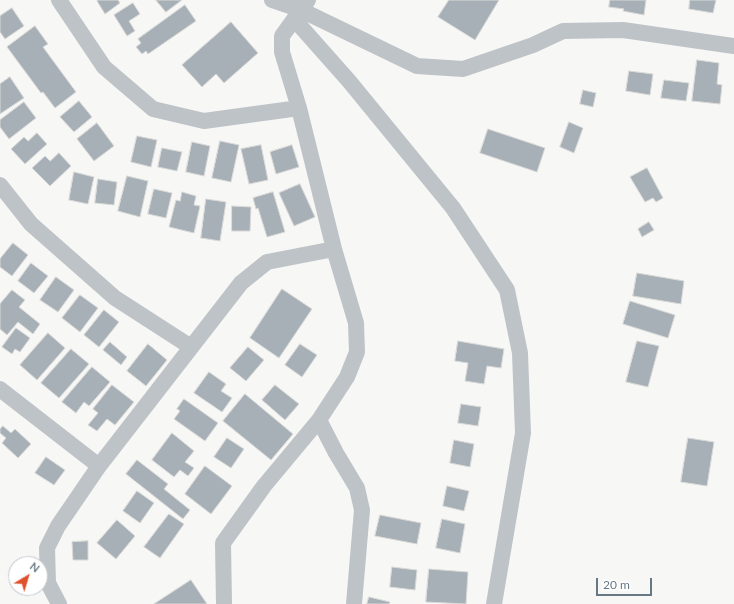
<!DOCTYPE html>
<style>
body{margin:0}
#map{position:relative;width:734px;height:604px;overflow:hidden;background:#f7f7f5;font-family:Lato,sans-serif}
canvas{display:block}
.north{position:absolute;left:8px;top:556px;width:40px;height:40px;box-sizing:border-box;background:#fff;border:1px solid #c2c9ce;border-radius:50%;rotate:38deg;font-size:11px;font-weight:700;line-height:16px;text-align:center;color:#677885}
.north::after{content:'';display:block;margin:auto;width:14px;height:18px;background:#df522d;clip-path:polygon(50% 0,100% 100%,50% 72%,0 100%)}
.scale{position:absolute;left:596px;top:578px;width:56px;height:18px;box-sizing:border-box;border:2px solid #677885;border-top:0;padding-left:5px;font-size:12px;line-height:14px;white-space:nowrap;color:#677885;-webkit-text-stroke:3px #fff;paint-order:stroke}
</style>
<div id="map">
<canvas width="734" height="604"></canvas>
<div class="north">N</div>
<div class="scale">20 m</div>
</div>
<script>
const c = document.querySelector('canvas').getContext('2d');
c.lineJoin = 'round';
function paint(path, color) {
  c.fillStyle = color;
  c.fill(path, 'evenodd');
}
function trace(path, color, width, dash) {
  c.strokeStyle = color;
  c.lineWidth = width;
  c.lineCap = dash ? 'butt' : 'round';
  c.setLineDash(dash || []);
  c.stroke(path);
}
const building = new Path2D(`
 M98,0H118L120,3L105,14L97,1Z
 M156,0H182L166,12Z
 M449,0H499L475,40L438,17Z
 M610,0H646L644,15L623,11L624,9L609,7Z
 M690,0H716L713,13L689,9Z
 M133,3L140,14L129,21L135,31L127,36L114,15Z
 M185,5L196,21L148,54L146,51L142,54L136,47L141,43L138,39Z
 M12,8L24,26L5,39L0,32V16Z
 M231,22L258,53L224,83L216,74L202,87L182,65Z
 M35,26L48,44L43,47L76,92L55,108L43,92L41,93L7,47Z
 M697,60L719,63L717,84L722,85L720,104L692,101Z
 M629,71L653,74L650,95L626,91Z
 M10,77L24,98L0,114V84Z
 M664,80L689,83L686,101L661,98Z
 M583,90L596,93L593,107L580,104Z
 M79,101L92,117L74,132L60,117Z
 M24,102L36,118L9,139L0,127V120Z
 M569,122L583,128L574,153L560,147Z
 M97,123L114,146L94,161L77,139Z
 M488,129L545,148L537,172L480,153Z
 M37,133L47,144L25,164L11,149L24,137L28,141Z
 M137,136L157,140L151,167L131,162Z
 M220,141L239,145L231,182L212,178Z
 M192,142L210,146L204,176L186,172Z
 M261,145L268,180L249,184L241,149Z
 M292,145L299,167L276,174L270,152Z
 M162,148L182,152L177,171L158,167Z
 M59,153L71,166L50,186L32,168L45,156L50,161Z
 M647,168L663,198L656,202L653,198L645,202L630,177Z
 M74,172L94,177L88,204L69,200Z
 M127,176L148,181L140,217L118,211Z
 M98,179L117,182L114,205L95,203Z
 M300,184L315,217L294,226L279,193Z
 M154,189L172,193L166,218L148,214Z
 M182,192L196,196L194,205L200,206L194,233L169,227L176,200L180,201Z
 M273,192L285,232L267,237L258,208L256,209L253,198Z
 M206,199L226,202L220,241L201,238Z
 M232,206L251,207L250,231H232Z
 M649,222L654,230L642,237L638,229Z
 M13,243L28,255L12,276L0,267V259Z
 M31,263L48,276L34,293L18,281Z
 M637,273L684,281L681,304L633,296Z
 M56,277L74,290L58,312L40,300Z
 M282,289L312,309L279,358L250,338Z
 M12,290L25,300L19,307L40,324L33,334L18,322L7,335L0,329V304Z
 M80,295L98,308L80,332L62,318Z
 M630,301L675,315L668,338L623,324Z
 M104,310L119,322L99,347L84,335Z
 M16,328L30,338L20,352L15,349L12,354L2,347Z
 M48,333L65,348L37,380L20,365Z
 M458,341L504,349L501,368L487,366L484,384L465,381L468,363L455,361Z
 M637,341L659,346L648,387L626,382Z
 M110,342L127,357L121,365L103,350Z
 M148,344L167,360L146,386L127,371Z
 M300,344L317,355L302,377L285,365Z
 M248,347L264,360L246,381L230,368Z
 M71,349L89,364L59,398L41,383Z
 M92,367L110,382L89,406L84,402L76,413L62,402Z
 M209,372L226,384L221,391L232,398L222,412L194,393Z
 M112,385L134,402L115,425L107,419L97,431L88,425L98,413L93,409Z
 M275,385L299,404L285,420L262,400Z
 M245,394L293,434L271,460L223,421Z
 M184,399L218,423L205,441L174,419L180,411L177,409Z
 M461,404L481,407L478,426L458,423Z
 M3,426L11,433L15,429L31,444L18,458L2,443L6,438L0,433V429Z
 M172,433L194,451L185,462L194,468L188,476L180,470L174,477L152,460Z
 M227,438L244,449L231,468L214,457Z
 M688,438L714,442L707,486L681,482Z
 M454,440L474,444L470,467L450,463Z
 M46,457L65,470L54,485L35,473Z
 M137,460L168,484L164,489L190,510L183,519L126,474Z
 M205,466L232,486L211,514L185,494Z
 M447,486L469,491L464,511L443,506Z
 M137,491L154,503L140,523L123,511Z
 M169,514L184,524L160,558L144,547Z
 M380,515L421,523L417,544L375,536Z
 M442,519L465,524L460,553L436,548Z
 M117,520L135,536L116,559L97,543Z
 M88,541V560H73L72,542Z
 M392,567L417,570L415,590L390,587Z
 M429,569L468,572L466,604L426,602Z
 M191,580L207,604H154Z
 M369,597L390,602L389,604H367Z`);
paint(building, '#a7b0b6');
trace(building, '#d9d9d7', 1);
trace(new Path2D(`
 M59,0L104,67L153,109L204,121L299,108
 M272,0L301,10L417,66L463,69L533,45L563,31L623,30L734,46
 M294,19L349,81L453,208L507,290L520,353L523,433L494,604
 M0,185L31,224L115,298L191,347
 M0,389L99,466
 M319,420L336,453L357,488L362,510L354,604
 M59,604L48,583L47,548L58,526L99,466L241,283L267,262L334,249L299,108L282,52V36L308,0
 M224,604L223,543L264,486L319,420L347,377L357,352L356,323L334,249`), '#bec3c7', 16);
</script>
